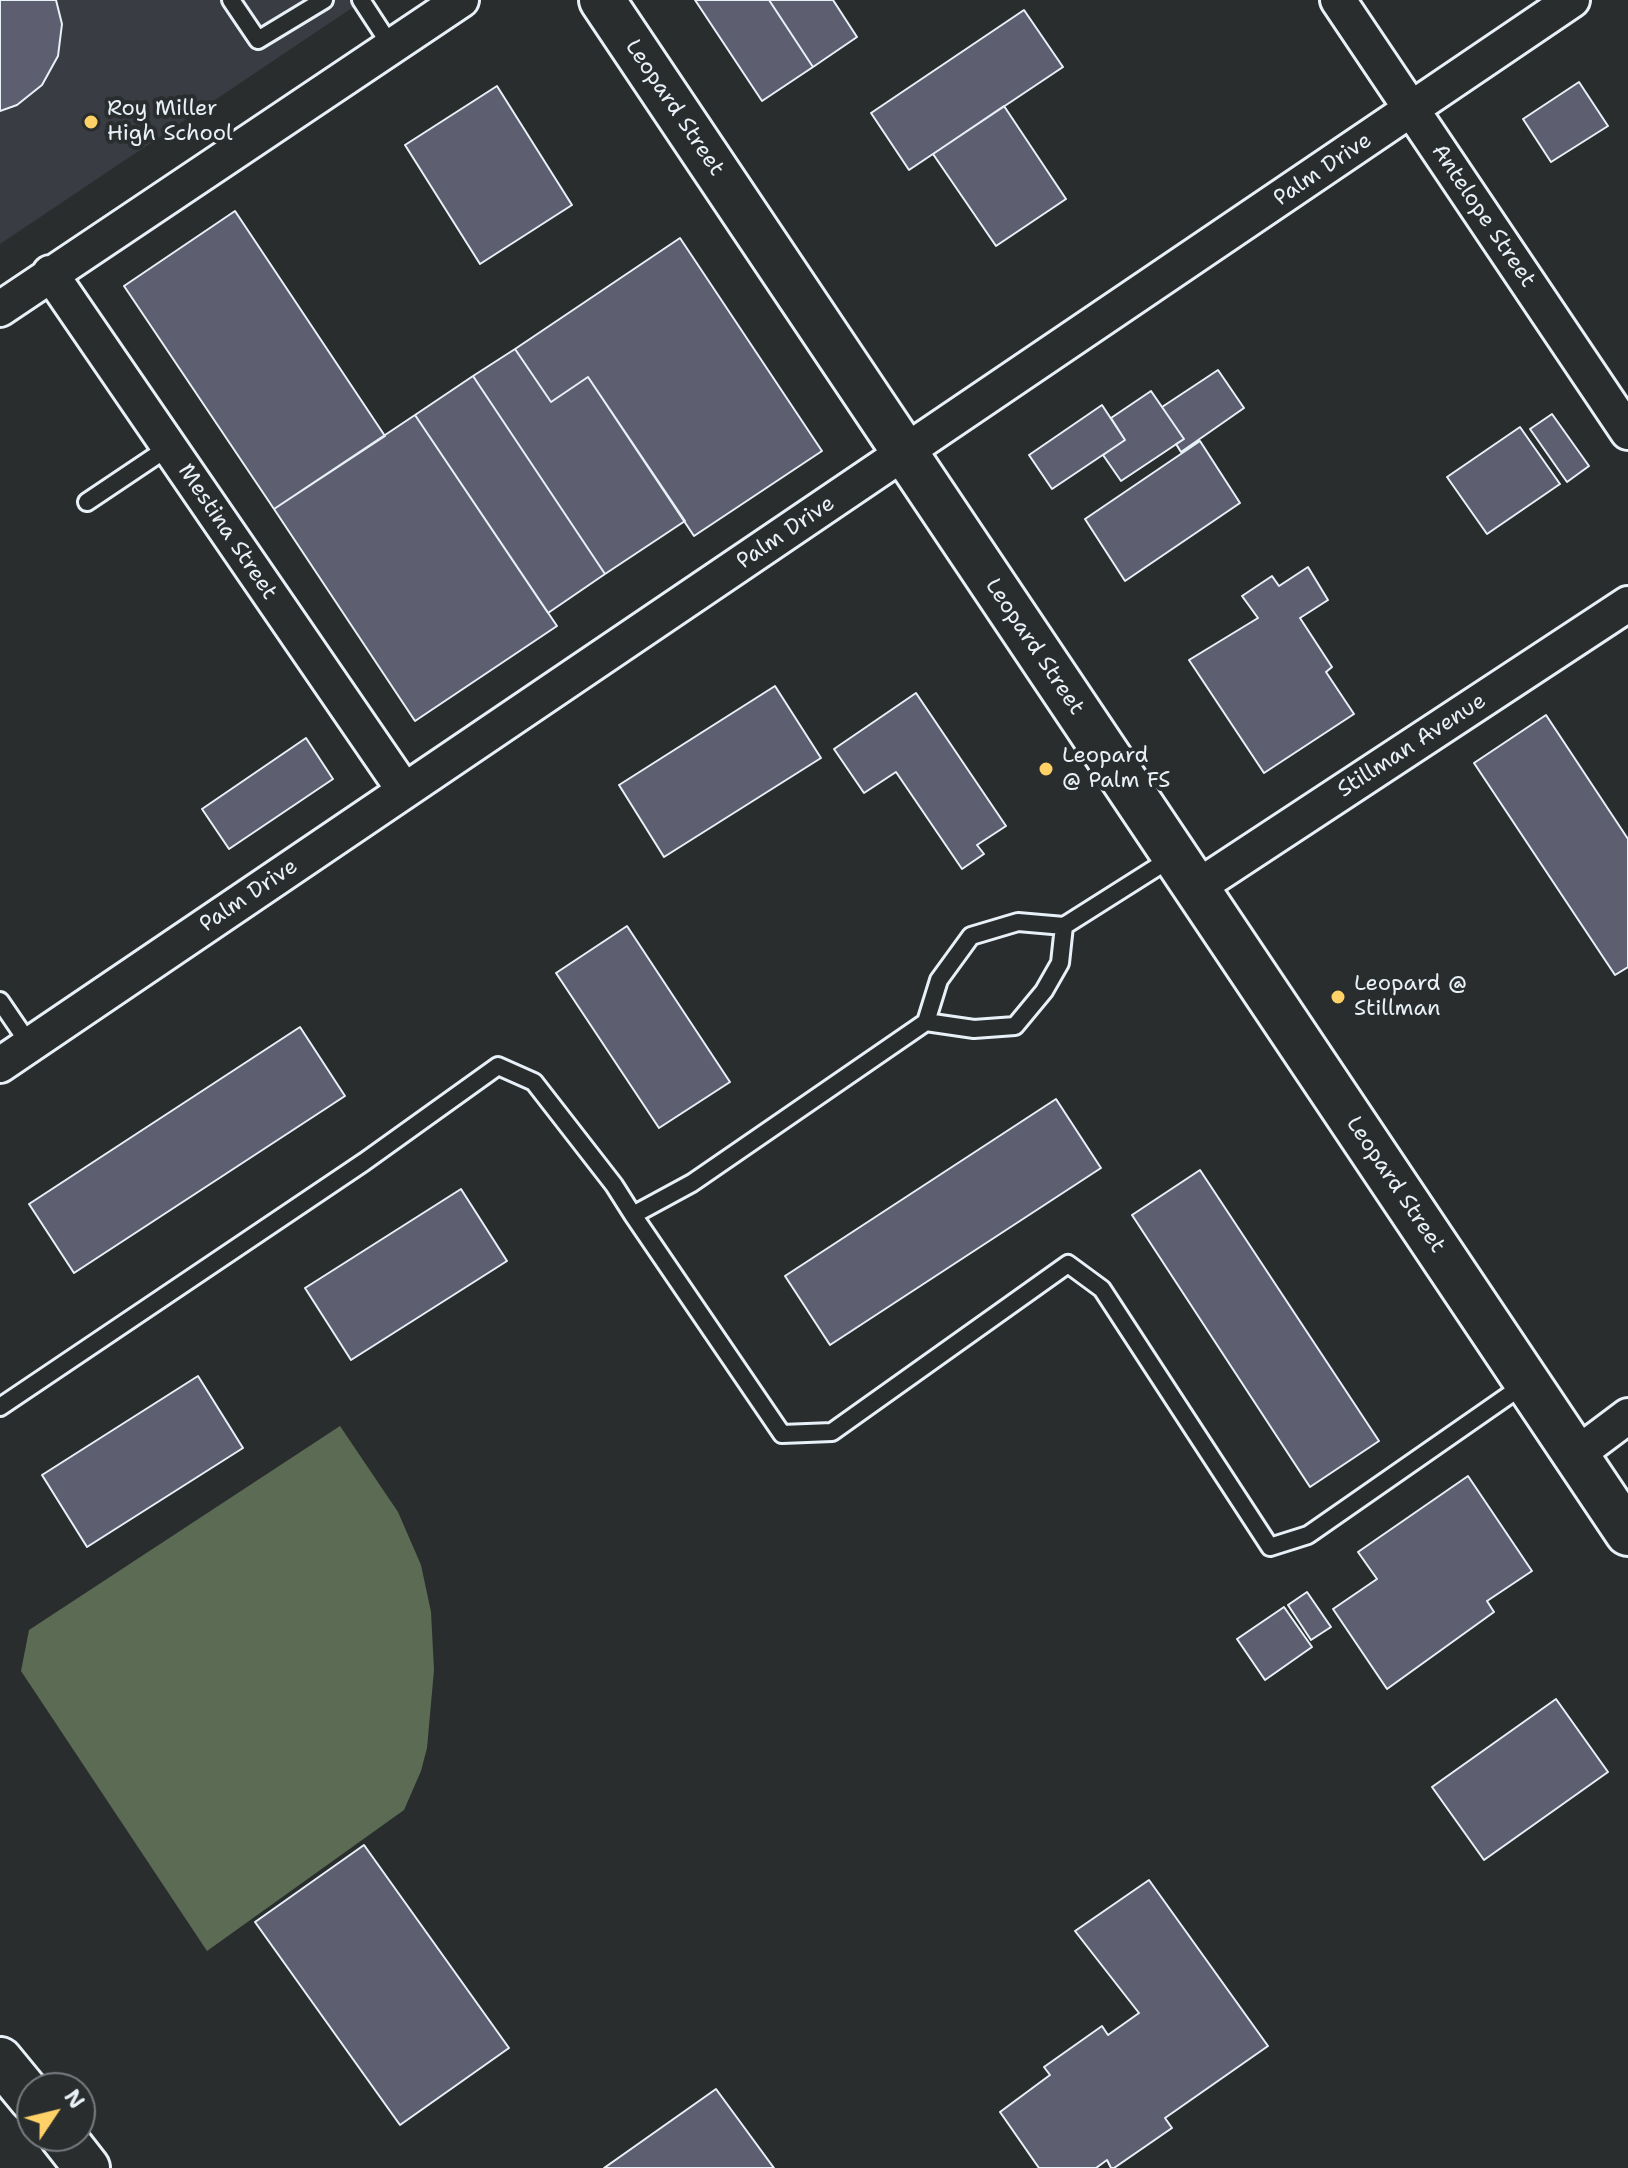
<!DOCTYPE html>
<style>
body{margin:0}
#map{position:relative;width:1628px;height:2168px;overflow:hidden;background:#2a2d2e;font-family:"Shantell Sans",sans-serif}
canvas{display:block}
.north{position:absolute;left:16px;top:2072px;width:80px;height:80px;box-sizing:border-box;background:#2a2d2e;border:2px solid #767b7f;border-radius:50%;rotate:55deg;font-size:22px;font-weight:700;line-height:32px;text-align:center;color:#e8f1f8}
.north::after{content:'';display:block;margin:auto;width:28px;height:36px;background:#ffd166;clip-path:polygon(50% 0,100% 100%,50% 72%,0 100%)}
</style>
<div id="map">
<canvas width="1628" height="2168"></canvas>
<div class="north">N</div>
</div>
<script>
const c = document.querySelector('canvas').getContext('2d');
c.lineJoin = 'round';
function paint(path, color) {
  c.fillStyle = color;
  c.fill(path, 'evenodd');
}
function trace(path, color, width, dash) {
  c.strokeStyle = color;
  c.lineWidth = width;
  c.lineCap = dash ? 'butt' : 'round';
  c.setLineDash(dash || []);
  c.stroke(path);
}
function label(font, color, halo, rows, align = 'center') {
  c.font = font + ' "Shantell Sans",sans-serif';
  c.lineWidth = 8;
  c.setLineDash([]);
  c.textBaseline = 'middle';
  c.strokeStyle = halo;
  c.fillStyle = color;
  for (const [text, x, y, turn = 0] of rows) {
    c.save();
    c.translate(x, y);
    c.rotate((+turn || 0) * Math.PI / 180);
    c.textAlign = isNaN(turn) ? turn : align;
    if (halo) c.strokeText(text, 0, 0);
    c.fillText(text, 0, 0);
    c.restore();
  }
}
paint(new Path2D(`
 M0,0H364L0,244Z`), '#393c42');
paint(new Path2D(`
 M340,1426L398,1512L421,1565L431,1612L434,1670L427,1748L421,1771L404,1810L207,1951L21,1671L29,1630Z`), '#5b6b54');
const building = new Path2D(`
 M0,0H56L62,24L58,56L42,85L17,105L0,111Z
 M695,0H769L813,67L762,101Z
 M769,0H833L857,37L813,67Z
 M1024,10L1063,67L909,170L871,113Z
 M1579,82L1608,126L1551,162L1523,119Z
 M497,86L572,205L480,264L405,145Z
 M1004,106L1066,199L996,246L933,154Z
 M235,211L385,436L274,509L124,286Z
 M680,238L822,451L694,536L588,377L551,402L515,349Z
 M515,349L551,402L588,377L685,521L605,574L473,376Z
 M1218,370L1244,408L1181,452L1176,444L1184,439L1162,407Z
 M473,376L605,574L548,613L415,415Z
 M1151,391L1184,439L1121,481L1103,455L1125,440L1111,418Z
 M1102,405L1125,440L1052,489L1029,455Z
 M1552,414L1589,466L1567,482L1530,429Z
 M415,415L557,626L415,721L274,509Z
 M1520,427L1560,484L1487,534L1447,477Z
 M1200,441L1240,503L1125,581L1085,519Z
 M1308,567L1328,600L1300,618L1332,667L1326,672L1354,714L1264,773L1189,660L1258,618L1242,596L1272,576L1279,586Z
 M775,686L821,758L664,857L619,785Z
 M916,693L1006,826L977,845L984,854L962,869L896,772L864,793L834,749Z
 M1546,715L1628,839V967L1615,975L1474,763Z
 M306,738L333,779L229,849L202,809Z
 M627,926L730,1082L659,1128L556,973Z
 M300,1027L345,1096L74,1273L29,1204Z
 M1056,1099L1101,1168L830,1345L785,1276Z
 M1200,1170L1379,1441L1310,1487L1132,1215Z
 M461,1189L507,1261L351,1360L305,1288Z
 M198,1376L243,1448L87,1547L42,1475Z
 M1468,1476L1532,1571L1487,1601L1494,1612L1387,1689L1333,1609L1377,1579L1358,1552Z
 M1307,1592L1331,1627L1311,1640L1288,1605Z
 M1284,1607L1312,1647L1265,1680L1237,1639Z
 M1556,1699L1608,1772L1484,1860L1432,1787Z
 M364,1845L509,2048L400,2125L255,1922Z
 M1149,1880L1268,2046L1165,2118L1172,2128L1114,2168H1111L1107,2160L1096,2168H1039L1000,2112L1050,2075L1044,2067L1102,2026L1108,2035L1139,2013L1075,1931Z
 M716,2089L774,2168H604Z`);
paint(building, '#5d5f71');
trace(building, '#e8f1f8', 2);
const lane = new Path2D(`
 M231,0L258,40L324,0
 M361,0L391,46
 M87,502L169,447
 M0,1001L30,1045
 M926,1022L974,1029L1015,1026L1044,991L1060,963L1064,926
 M633,1215L782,1434L832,1432L1068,1264L1102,1289L1270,1547L1308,1535L1525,1384
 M0,1407L364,1162L498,1066L534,1082L614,1185L633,1215L692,1183L926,1022L939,980L971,936L1018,922L1064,926L1173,857`);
const street = new Path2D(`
 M1338,0L1628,432
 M50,273L404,790
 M0,309L461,0
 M1196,888L1628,604
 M0,1065L1572,0
 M1576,1455L1628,1416`);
const secondary = new Path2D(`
 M602,0L1628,1533
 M0,2060L32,2099
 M62,2136L87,2168`);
trace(lane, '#e8f1f8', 22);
trace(street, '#e8f1f8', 40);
trace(secondary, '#e8f1f8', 50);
trace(lane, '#2a2d2e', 16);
trace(street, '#2a2d2e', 34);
trace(secondary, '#2a2d2e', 44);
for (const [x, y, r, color] of [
 [91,122,8,"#ffd166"],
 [1046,769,8,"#ffd166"],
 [1338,997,8,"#ffd166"]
]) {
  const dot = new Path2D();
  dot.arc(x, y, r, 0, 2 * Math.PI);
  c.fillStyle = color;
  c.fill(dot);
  trace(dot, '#2a2d2e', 3);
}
label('22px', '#e8f1f8', '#2a2d2e', [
 ["Leopard Street",674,108,56],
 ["Palm Drive",1323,170,-34],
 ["Antelope Street",1483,216,56],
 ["Mestina Street",227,532,56],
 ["Palm Drive",786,533,-34],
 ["Leopard Street",1034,647,56],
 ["Stillman Avenue",1412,746,-33],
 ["Palm Drive",249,896,-34],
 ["Leopard Street",1395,1185,56]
]);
label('22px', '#e8f1f8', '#2a2d2e', [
 ["Roy Miller",107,109],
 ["High School",107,134],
 ["Leopard",1062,756],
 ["@ Palm FS",1062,781],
 ["Leopard @",1354,984],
 ["Stillman",1354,1009]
], 'left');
</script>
